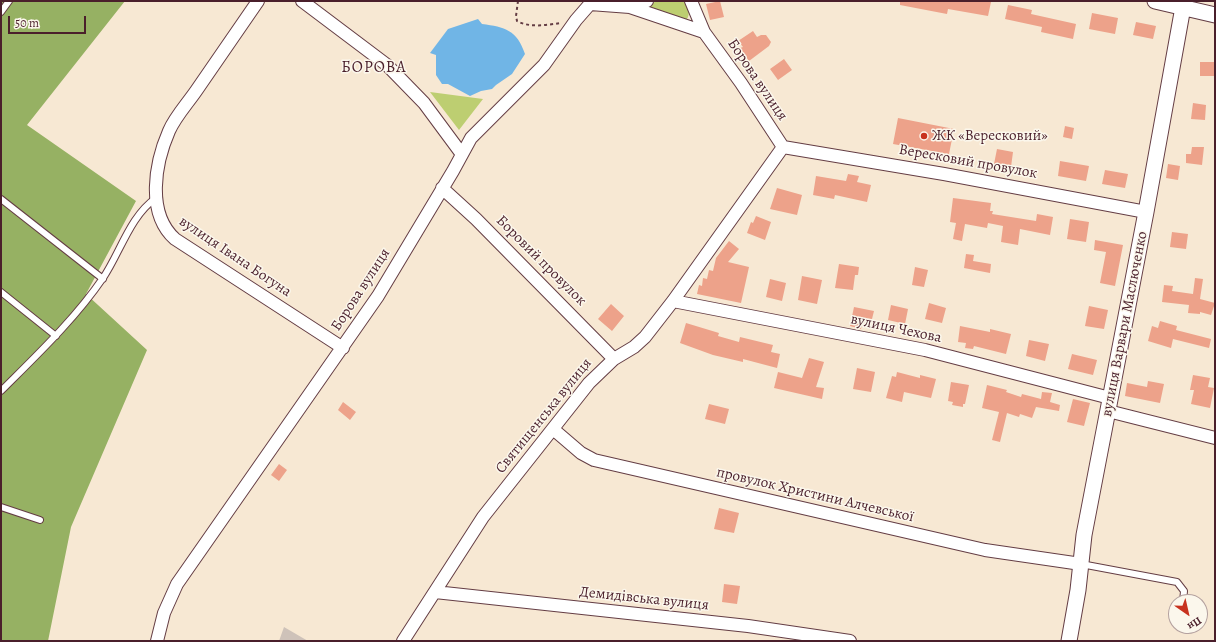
<!DOCTYPE html>
<meta charset="utf-8">
<style>
body{margin:0}
#map{position:relative;width:1216px;height:642px;overflow:hidden;background:#f7e8d3;font-family:Alegreya,serif}
canvas{display:block}
.frame{position:absolute;inset:0;border:2px solid #4a1f2b;pointer-events:none}
.north{position:absolute;left:1168px;top:594px;width:40px;height:40px;box-sizing:border-box;background:#fbf7ec;border:1px solid #b4a19f;border-radius:50%;rotate:146deg;font-size:11px;font-weight:700;line-height:16px;text-align:center;color:#4a1f2b}
.north::after{content:'';display:block;margin:auto;width:14px;height:18px;background:#c8321e;clip-path:polygon(50% 0,100% 100%,50% 72%,0 100%)}
.scale{position:absolute;left:8px;top:16px;width:78px;height:18px;box-sizing:border-box;border:2px solid #4a1f2b;border-top:0;padding-left:5px;font-size:12px;line-height:14px;white-space:nowrap;color:#4a1f2b;-webkit-text-stroke:3px #fbf7ec;paint-order:stroke}
</style>
<div id="map">
<canvas width="1216" height="642"></canvas>
<div class="frame"></div>
<div class="north">Пн</div>
<div class="scale">50 m</div>
</div>
<script>
const c = document.querySelector('canvas').getContext('2d');
c.lineJoin = 'round';
function paint(path, color) {
  c.fillStyle = color;
  c.fill(path, 'evenodd');
}
function trace(path, color, width, dash) {
  c.strokeStyle = color;
  c.lineWidth = width;
  c.lineCap = dash ? 'butt' : 'round';
  c.setLineDash(dash || []);
  c.stroke(path);
}
function label(font, color, halo, rows, align = 'center') {
  c.font = font + ' Alegreya,serif';
  c.lineWidth = 3;
  c.setLineDash([]);
  c.textBaseline = 'middle';
  c.strokeStyle = halo;
  c.fillStyle = color;
  for (const [text, x, y, turn = 0] of rows) {
    c.save();
    c.translate(x, y);
    c.rotate((+turn || 0) * Math.PI / 180);
    c.textAlign = isNaN(turn) ? turn : align;
    if (halo) c.strokeText(text, 0, 0);
    c.fillText(text, 0, 0);
    c.restore();
  }
}
paint(new Path2D(`
 M284,627L308,641H279Z`), '#cec2b9');
paint(new Path2D(`
 M656,1H686C688,8 692,16 684,22L644,9Z
 M430,92L483,99L459,130Z`), '#bdce71');
paint(new Path2D(`
 M1,1H125L27,125L136,201L86,294L147,350L71,527L48,641H1Z`), '#96b163');
paint(new Path2D(`
 M478,19L482,24C505,27 517,30 525,54L512,74L496,85L492,89L481,91L470,96L448,84H442L436,75V55L430,53L448,29Z`), '#70b5e6');
paint(new Path2D(`
 M720,1L724,17L710,20L706,4Z
 M900,1H985L991,2L988,16L948,9L947,14L900,5Z
 M1008,5L1032,10L1031,14L1076,24L1073,39L1041,32L1042,27L1005,19Z
 M1092,13L1118,18L1115,34L1089,29Z
 M1136,22L1156,26L1153,39L1133,35Z
 M753,31L757,37L761,35H766L771,42L769,46L749,61L740,48L743,47L738,41Z
 M784,59L792,70L778,80L770,69Z
 M1200,62H1214V76H1200Z
 M1193,103L1206,105L1205,120L1191,119Z
 M898,118L954,129L949,154L893,144Z
 M1065,126L1074,128L1072,139L1063,137Z
 M1192,147H1204L1202,165L1186,163V154H1191Z
 M997,149L1013,152L1011,167L994,164Z
 M1060,161L1089,166L1086,181L1058,176Z
 M1168,164L1180,166L1178,180L1166,178Z
 M1105,170L1128,174L1125,188L1102,184Z
 M848,174L859,176L857,182L871,185L867,202L835,195L834,199L813,195L816,176L846,181Z
 M777,188L802,195L797,215L770,209Z
 M953,198L991,203L990,211H993L992,214L1036,221L1037,214L1053,217L1050,235L1020,229L1018,245L1001,242L1003,226L988,223L987,228L965,224L962,241L953,239L956,223L950,222Z
 M756,216L771,222L765,240L747,233L751,222L753,223Z
 M1070,219L1089,222L1086,242L1067,239Z
 M1172,232L1188,234L1186,249L1170,247Z
 M1095,240L1123,245L1115,286L1100,283L1106,252L1094,250Z
 M729,241L739,249L728,262L749,267L741,303L697,294L699,285L702,286L703,278L707,279L709,270L713,271L716,258Z
 M966,254L974,255L973,261L991,264L990,273L964,268Z
 M839,264L859,267L858,275H855L853,290L835,288Z
 M915,267L928,270L924,287L912,285Z
 M802,276L822,280L817,304L798,300Z
 M1195,278L1203,279L1200,299L1215,303L1211,315L1200,312V314L1188,313L1189,305L1162,302L1164,285L1173,286L1172,291L1193,294Z
 M770,279L786,283L782,301L766,297Z
 M929,303L946,308L942,323L925,319Z
 M611,304L624,316L612,331L598,319Z
 M891,305L908,309L905,324L888,320Z
 M1089,306L1108,310L1104,329L1085,326Z
 M854,307L874,311L872,319L863,318L861,329L850,326Z
 M1160,321L1177,326L1176,330L1211,339L1209,348L1173,339L1171,348L1148,341L1152,326L1158,328Z
 M686,323L719,333L718,336L739,342L740,337L773,345L771,352L780,354L777,368L743,359V362L713,355L680,343Z
 M960,326L990,332V329L1011,334L1006,354L974,346L973,349L965,348L966,343L958,342Z
 M1029,340L1049,344L1045,361L1026,356Z
 M1072,354L1097,360L1093,375L1068,369Z
 M809,358L824,362L816,387L824,388L822,399L774,388L778,372L802,378Z
 M857,368L875,372L871,392L853,389Z
 M897,372L920,378V375L936,379L931,398L904,392L902,402L886,398L892,376L896,377Z
 M1193,375L1210,378L1208,387L1214,388L1210,408L1191,404L1194,390H1190Z
 M1148,381L1164,384L1160,403L1125,396L1127,383L1147,387Z
 M951,382L969,385L965,404H963V407L952,405L953,402L948,401Z
 M987,385L1007,390L1006,392L1021,397L1022,394L1041,399L1042,392L1052,393L1050,402L1060,405L1059,411L1036,407L1032,418L1020,414L1019,417L1007,413L1000,442L992,440L999,412L982,408Z
 M1073,399L1090,403L1084,426L1067,422Z
 M343,402L356,412L350,420L338,410Z
 M709,404L729,409L725,424L705,419Z
 M279,464L287,470L279,481L271,475Z
 M719,508L739,513L734,533L714,529Z
 M724,584L740,586L737,604L722,602Z`), '#eda28a');
const service = new Path2D(`
 M1,12L9,1
 M1,199L103,279
 M1,292L56,336
 M1,391C36,356 75,319 103,278C120,253 130,216 156,198
 M1,507L40,520
 M1081,564L1177,582L1184,591L1183,602`);
const minor = new Path2D(`
 M258,1C237,31 217,61 196,91C187,104 175,117 169,131C155,163 146,213 175,239L343,348
 M302,1L387,65L424,103L461,153
 M691,1L704,32L741,83L783,147
 M630,7L704,32
 M783,147L944,174L1146,212
 M442,188L476,219L614,359
 M673,301L925,350L1110,398
 M1108,411L1215,438
 M553,429L581,453L594,460L985,550L1081,564
 M435,592L748,626L850,641
 M157,641L164,613L177,584L378,296L453,171L471,138L544,65L576,20L590,4L630,7L647,1
 M403,641L483,517L589,383L614,359L634,347L645,337L673,301L783,147`);
const tertiary = new Path2D(`
 M1155,1L1215,15
 M1069,641L1078,590L1084,535L1146,212L1183,7`);
trace(service, '#643d44', 8);
trace(minor, '#643d44', 14);
trace(tertiary, '#643d44', 17);
trace(new Path2D(`
 M518,1L516,16L517,21C529,28 547,25 561,23`), '#643d44', 2, [3, 3]);
trace(service, '#fff', 6);
trace(minor, '#fff', 12);
trace(tertiary, '#fff', 15);
for (const [x, y, r, color] of [
 [924,136,4,"#c8321e"]
]) {
  const dot = new Path2D();
  dot.arc(x, y, r, 0, 2 * Math.PI);
  c.fillStyle = color;
  c.fill(dot);
  trace(dot, '#fbf7ec', 1.5);
}
label('15px', '#4a1f2b', '#fbf7ec', [
 ["Борова вулиця",757,80,56],
 ["Вересковий провулок",968,162,10],
 ["вулиця Івана Богуна",235,257,34],
 ["Боровий провулок",541,261,45],
 ["Борова вулиця",361,290,-57],
 ["вулиця Варвари Маслюченко",1125,324,-79],
 ["вулиця Чехова",896,329,12],
 ["Святищенська вулиця",544,416,-51],
 ["провулок Христини Алчевської",815,495,13],
 ["Демидівська вулиця",644,599,6]
]);
label('15px', '#4a1f2b', '#fbf7ec', [
 ["ЖК «Вересковий»",932,136]
], 'left');
c.letterSpacing = '1px';
label('16px', '#4a1f2b', '#fbf7ec', [
 ["БОРОВА",374,68]
]);
c.letterSpacing = '0px';
</script>
